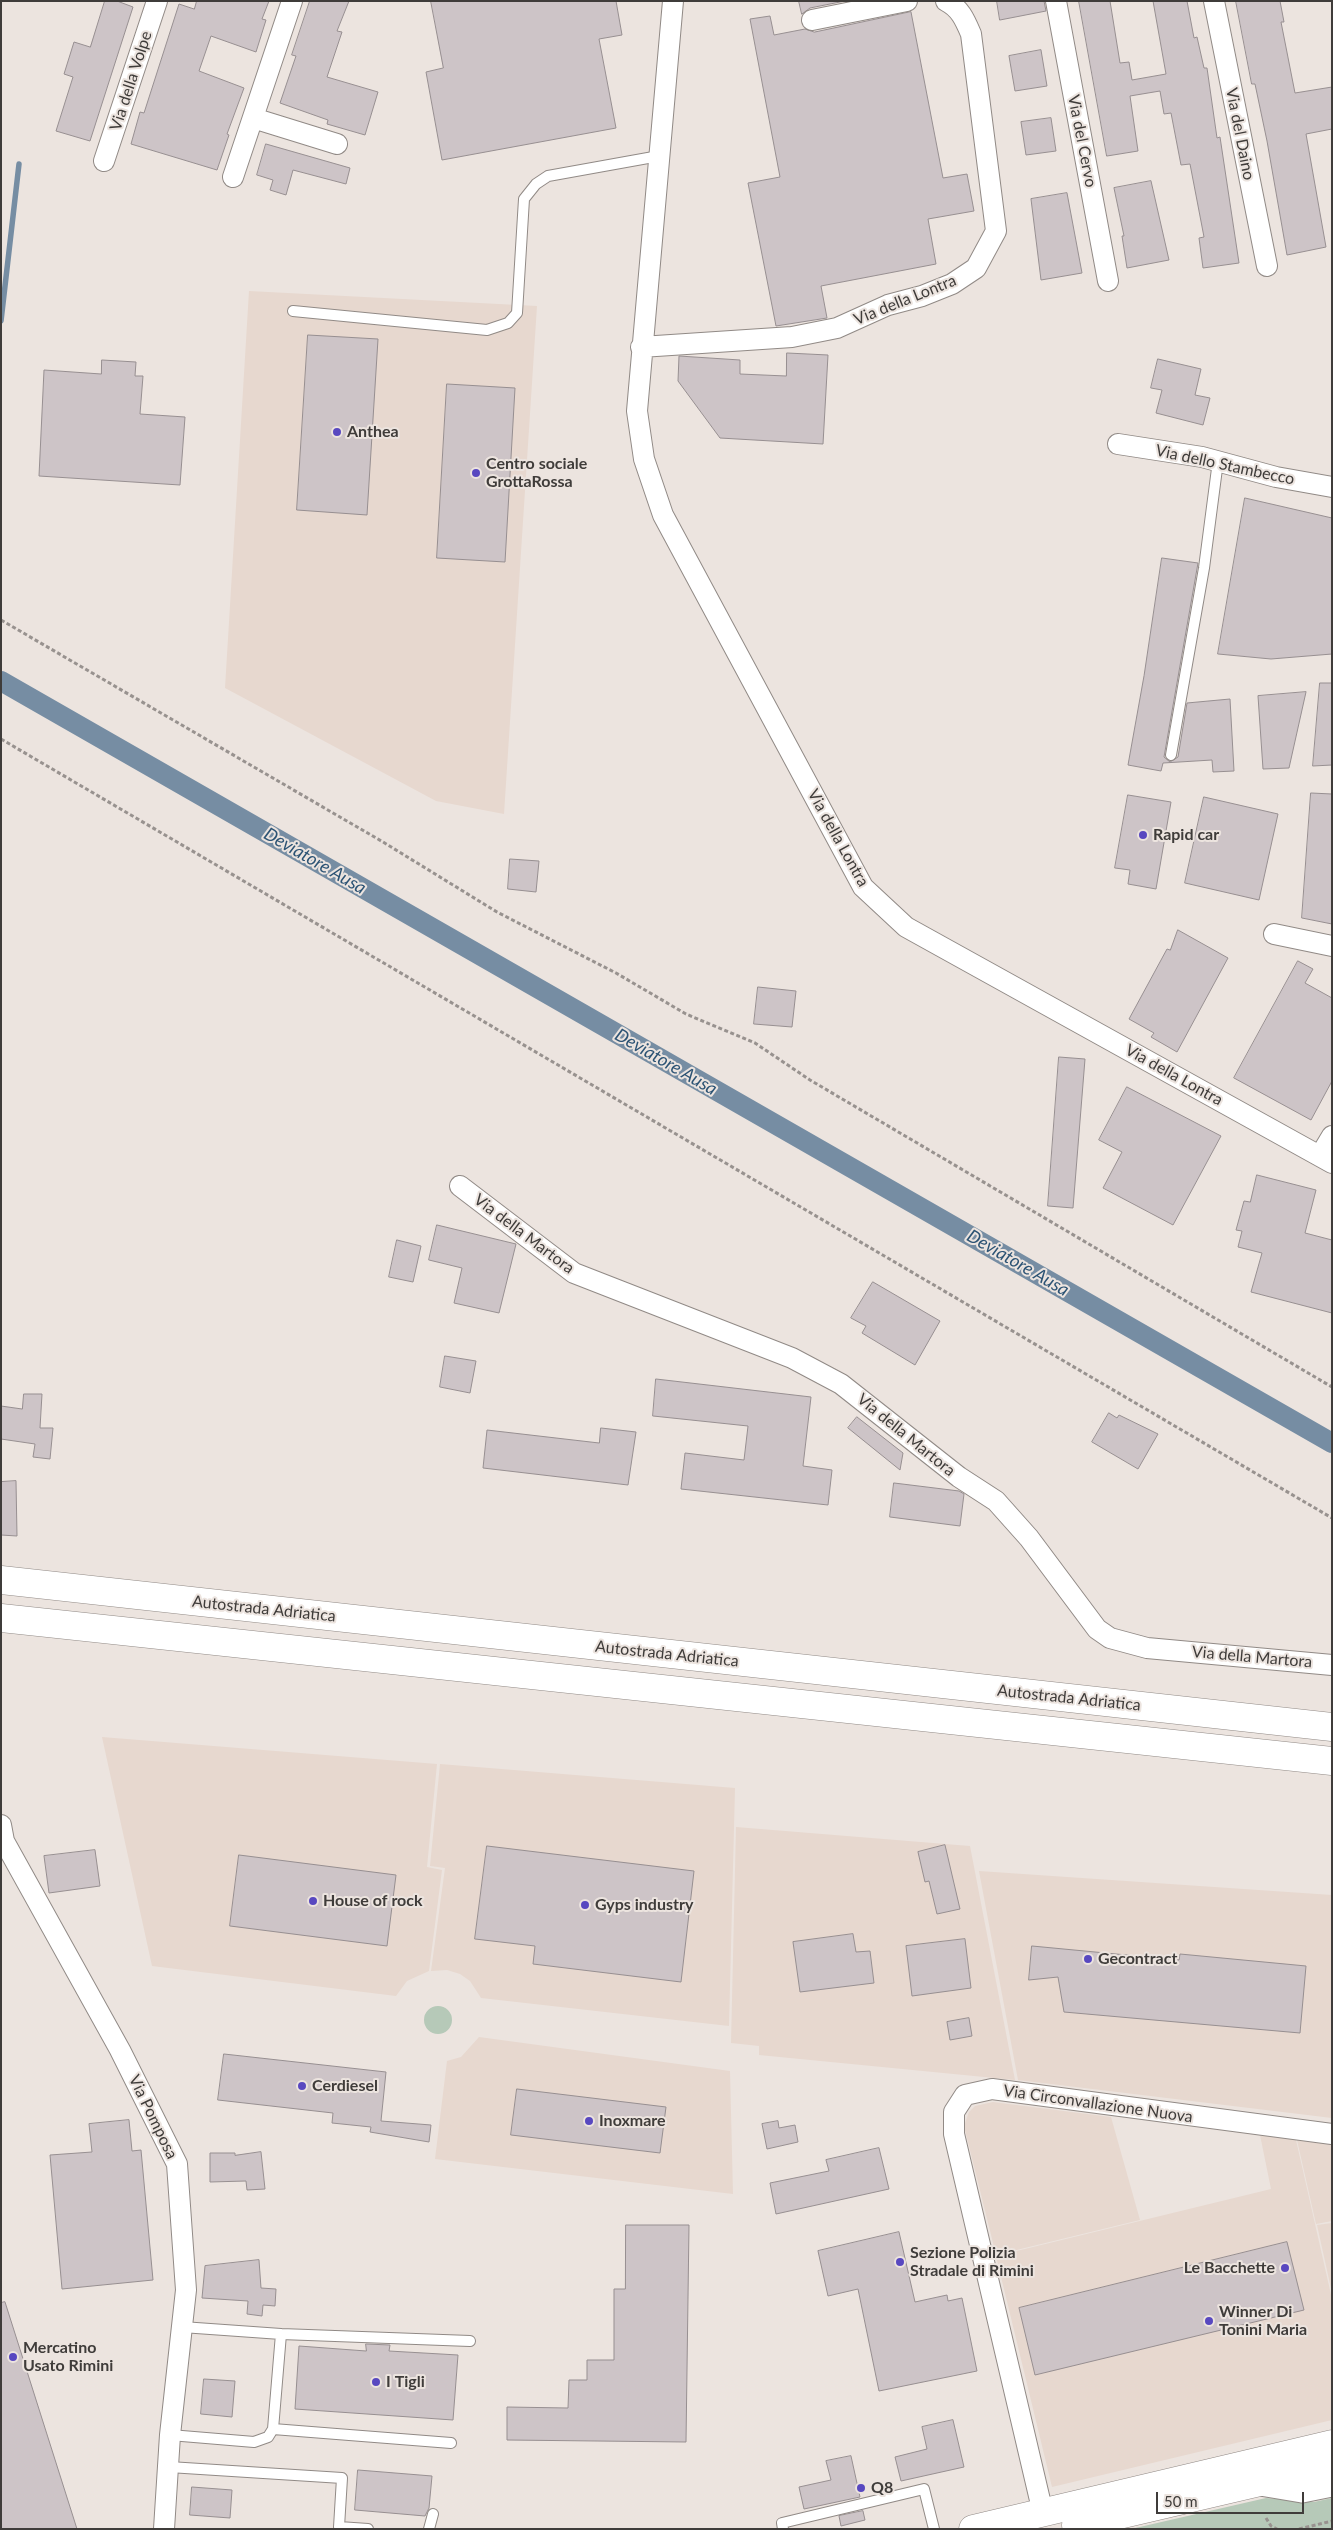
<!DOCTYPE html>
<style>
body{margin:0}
#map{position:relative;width:1333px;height:2530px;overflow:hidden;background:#ece4df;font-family:Lato,sans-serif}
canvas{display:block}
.frame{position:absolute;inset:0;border:2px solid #3f3c3a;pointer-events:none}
.scale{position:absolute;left:1156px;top:2492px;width:148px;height:22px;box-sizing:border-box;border:2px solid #3f3c3a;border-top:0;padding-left:6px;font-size:15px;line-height:18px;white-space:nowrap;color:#3f3c3a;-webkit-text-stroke:4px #ece4df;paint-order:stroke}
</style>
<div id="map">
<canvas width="1333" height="2530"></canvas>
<div class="frame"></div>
<div class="scale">50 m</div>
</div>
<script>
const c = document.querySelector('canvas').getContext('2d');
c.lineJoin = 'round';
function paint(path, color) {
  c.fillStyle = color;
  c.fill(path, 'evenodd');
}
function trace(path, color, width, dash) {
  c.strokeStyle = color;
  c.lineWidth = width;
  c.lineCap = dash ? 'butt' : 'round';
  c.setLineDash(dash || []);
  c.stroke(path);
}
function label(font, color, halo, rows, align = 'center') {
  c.font = font + ' Lato,sans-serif';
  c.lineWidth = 4;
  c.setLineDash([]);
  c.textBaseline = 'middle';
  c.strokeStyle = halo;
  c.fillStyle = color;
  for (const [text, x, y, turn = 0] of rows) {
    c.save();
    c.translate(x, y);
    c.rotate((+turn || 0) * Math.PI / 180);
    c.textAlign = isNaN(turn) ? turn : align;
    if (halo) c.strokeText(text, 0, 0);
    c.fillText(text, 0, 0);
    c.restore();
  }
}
paint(new Path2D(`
 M249,291L537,306L504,814L436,801L225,688Z
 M102,1737L437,1764L427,1867L442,1870L429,1971L407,1981L396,1996L152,1966Z
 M440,1764L735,1788L729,2026L481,1998L470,1981L460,1974L447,1970L431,1971L445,1868L430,1866Z
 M736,1827L970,1846L1015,2080L759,2055V2046L731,2043Z
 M979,1871L1332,1895V2118L1018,2080Z
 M479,2037L730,2071L733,2194L435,2159L447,2061L461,2057Z
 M993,2102L1111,2117L1140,2220L996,2255L964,2126L969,2112L975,2106Z
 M1260,2135L1296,2140L1332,2299V2420L1052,2487L996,2256L1271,2189Z
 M1297,2140L1332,2144V2221L1316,2224Z
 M1332,2223V2293L1317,2225Z`), '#e7d8cf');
paint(new Path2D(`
 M424 2020a14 14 0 1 1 28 0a14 14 0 1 1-28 0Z
 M1266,2498L1314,2502L1332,2498V2529H1131Z`), '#b6c9b8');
trace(new Path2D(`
 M1,321L19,164`), '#768da3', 5.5);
trace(new Path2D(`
 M1,681L1332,1443`), '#768da3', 20);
const building = new Path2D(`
 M105,1H117L133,7L90,141L56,131L73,77L64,74L74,42L90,47Z
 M197,1H269L262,19L266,20L256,52L211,36L199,71L244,88L227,134L229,135L217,170L131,144L140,112L144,113L179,4L194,9Z
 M310,1H349L337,31L342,32L327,77L378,92L365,135L327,124L328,120L280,103L296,56L292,55Z
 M431,1H616L622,35L599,39L616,128L442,160L426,72L443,68Z
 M799,1H845L810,8L802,14Z
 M997,1H1044L1046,11L1000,20Z
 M1079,1H1110L1120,63L1129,62L1132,80L1166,74L1153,1H1187L1194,38L1197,37L1204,68H1207L1217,138L1220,137L1239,263L1203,268L1199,238L1204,237L1190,164L1181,165L1171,113L1164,114L1160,91L1130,96L1138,151L1107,156Z
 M1236,1H1280L1284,22H1281L1295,93L1332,87V129L1306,134L1326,247L1287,255L1267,141L1255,84H1252Z
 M911,12L943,178L967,174L974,211L928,219L936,264L821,286L827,318L776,326L748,183L780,177L750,19L770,16L774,35L805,29L814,32Z
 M1041,50L1047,86L1015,91L1009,56Z
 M1051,118L1056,151L1026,155L1021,122Z
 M266,144L350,168L346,184L293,170L286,195L270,190L273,180L257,175Z
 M1151,181L1169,260L1127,268L1122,236H1124L1114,188Z
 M1067,193L1082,273L1041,280L1031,199Z
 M308,335L378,339L367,515L297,510Z
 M787,353L828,355L823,444L720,438L678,381L679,356L740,360V374L786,376Z
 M1158,359L1201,369L1195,395L1210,398L1203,425L1156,413L1162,390L1151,388Z
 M102,360L136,362L135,376H143L140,414L185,417L180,485L39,476L44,370L101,374Z
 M447,384L515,388L505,562L437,558Z
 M1245,498L1332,518V654L1271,659L1218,654Z
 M1162,558L1198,563L1164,757L1170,762L1178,757L1187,703L1230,699L1234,771L1213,772L1212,760L1163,763L1161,771L1128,765L1144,676Z
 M1320,683H1332V765L1313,766Z
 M1306,692L1289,768L1263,769L1258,696Z
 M1311,793L1332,794V924L1302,918Z
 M1128,795L1171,802L1156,889L1128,884L1130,870L1115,868Z
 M1204,797L1278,814L1259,900L1185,883Z
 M510,859L539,861L536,892L508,889Z
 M1178,930L1228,958L1177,1052L1151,1037L1154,1033L1129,1019L1167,949L1170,950Z
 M1298,961L1313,969L1305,983L1332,998V1081L1311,1120L1234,1078Z
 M758,987L796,991L792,1027L754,1024Z
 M1059,1057L1085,1059L1073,1208L1048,1206Z
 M1127,1087L1221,1136L1173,1225L1103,1188L1122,1152L1099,1140Z
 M1257,1175L1316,1190L1305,1233L1332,1240V1313L1251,1292L1262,1253L1238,1247L1242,1231L1236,1230L1244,1201L1250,1202Z
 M437,1225L516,1244L499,1313L454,1303L462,1268L429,1260Z
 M397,1240L421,1246L413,1282L389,1277Z
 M873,1282L940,1321L915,1365L862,1333L866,1326L851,1318Z
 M445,1356L476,1361L470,1393L440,1387Z
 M656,1379L811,1397L803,1466L832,1470L828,1505L681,1489L685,1453L744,1460L748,1426L653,1416Z
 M24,1394H42L40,1428H53L50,1459L33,1457L35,1444L1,1439V1406L22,1409Z
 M1109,1413L1117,1418L1119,1415L1158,1434L1138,1469L1092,1442Z
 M857,1417L903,1453L900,1470L848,1428Z
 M601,1428L636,1432L628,1485L483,1468L487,1430L599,1443Z
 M16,1481L17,1536L1,1535V1482Z
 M894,1483L959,1491L964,1494L960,1526L890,1517Z
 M945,1845L960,1909L937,1914L929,1881L925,1882L918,1852Z
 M487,1846L694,1871L681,1982L533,1964L535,1946L475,1939Z
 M95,1850L100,1886L49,1893L44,1856Z
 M239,1855L396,1875L387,1946L230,1926Z
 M853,1934L856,1952L870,1951L874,1983L800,1992L793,1942Z
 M965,1939L971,1988L912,1996L906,1946Z
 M1032,1946L1179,1960L1180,1954L1306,1966L1300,2033L1064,2012L1058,1977L1029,1980Z
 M969,2018L972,2036L950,2040L947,2022Z
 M224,2054L386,2072L381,2121L431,2125L429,2142L370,2132L371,2127L332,2123L333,2113L218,2100Z
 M517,2089L666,2107L660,2153L511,2135Z
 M129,2120L132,2151L141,2150L153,2280L62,2289L50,2155L92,2152L89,2124Z
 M778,2121L779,2128L795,2125L798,2142L767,2149L762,2124Z
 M879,2148L889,2189L776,2214L770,2183L829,2171L826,2160Z
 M261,2152L265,2189L247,2190L246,2181L210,2182V2153H235V2155Z
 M626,2225H689L686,2442L507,2440V2407L568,2408L569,2380H587V2360H614V2289H625Z
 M899,2232L915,2302L947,2295L948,2301L962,2298L977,2371L879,2391L858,2289L828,2296L818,2251Z
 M1287,2242L1304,2310L1035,2375L1019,2308Z
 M259,2260L261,2288L276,2289L275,2306L263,2305L262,2316L247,2314L248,2301L202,2298L205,2266Z
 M5,2302L77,2529H1V2303Z
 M366,2344L390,2345L389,2351L458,2355L453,2420L295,2409L299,2346L366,2351Z
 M204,2379L235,2381L232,2417L201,2414Z
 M953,2420L964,2467L901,2481L895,2457L927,2449L922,2427Z
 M851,2456L860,2497L804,2509L799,2487L831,2480L826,2461Z
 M358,2470L432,2476L429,2508L425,2516L355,2510Z
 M192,2487L232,2490L230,2518L190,2515Z
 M863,2511L865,2520L841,2526L839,2516Z`);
paint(building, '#cdc4c7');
trace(building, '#978f91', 1);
const service = new Path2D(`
 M293,311L487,330L508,323L517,313L524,199L536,184L548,176L659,156
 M1171,755L1204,568L1218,461
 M182,2327L281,2334L470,2341
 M273,2429L451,2443
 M170,2435L254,2442L268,2437L273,2429L281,2334
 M169,2467L342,2478L339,2527L368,2529
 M429,2529L433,2514
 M783,2529L782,2523L924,2489L934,2529`);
const minor = new Path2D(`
 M673,1L637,411L644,459L663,515L863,887L906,927L1332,1163
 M1056,1L1108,281
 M1214,1L1267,266
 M812,20L907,1
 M253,118L337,144
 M104,161L157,1
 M233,177L292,1
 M641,347L792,337L837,328L888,305L922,296L952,284L976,268L996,231L971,34C965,20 960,8 946,1
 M1118,444L1202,457L1276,477L1332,487
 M1274,934L1332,946
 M1320,1156L1332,1136
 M460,1186L574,1273L792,1358L841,1384L959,1477L996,1501L1029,1538L1097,1629L1110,1638L1147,1648L1332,1665
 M1,1825L4,1841L120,2050L177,2164L186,2290L170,2435L164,2529
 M1043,2513L954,2134V2112L965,2095L992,2089L1332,2134`);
const tertiary = new Path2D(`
 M1260,2483L1302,2490L1332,2484`);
const primary = new Path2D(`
 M1076,2525L1332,2465
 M973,2529L1332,2444`);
const motorway = new Path2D(`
 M1,1580L1332,1727
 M1,1618L1332,1761`);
trace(service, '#918a86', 12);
trace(minor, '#918a86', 22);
trace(tertiary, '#918a86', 27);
trace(primary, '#918a86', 29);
trace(motorway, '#918a86', 29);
trace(new Path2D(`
 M1,620L383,842L497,912L616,973L686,1014L755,1043L810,1080L1332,1387
 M1,739L1332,1518
 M1266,2518L1271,2526L1277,2529
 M1299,2529L1332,2521`), '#98928f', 3, [4, 2.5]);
trace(service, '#fff', 10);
trace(minor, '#fff', 20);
trace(tertiary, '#fff', 25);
trace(primary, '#fff', 28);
trace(motorway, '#fff', 28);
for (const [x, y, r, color] of [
 [337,432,5,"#5848c0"],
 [476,473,5,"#5848c0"],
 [1143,835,5,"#5848c0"],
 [313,1901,5,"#5848c0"],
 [585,1905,5,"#5848c0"],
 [1088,1959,5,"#5848c0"],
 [302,2086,5,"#5848c0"],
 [589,2121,5,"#5848c0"],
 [900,2262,5,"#5848c0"],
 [1285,2268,5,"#5848c0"],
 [1209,2321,5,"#5848c0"],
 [13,2357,5,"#5848c0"],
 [376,2382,5,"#5848c0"],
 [861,2488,5,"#5848c0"]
]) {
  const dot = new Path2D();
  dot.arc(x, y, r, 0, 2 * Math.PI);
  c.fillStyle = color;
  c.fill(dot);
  trace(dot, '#ece4df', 2);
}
label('16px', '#3f3c3a', '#ece4df', [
 ["Via della Volpe",131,81,-72],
 ["Via del Daino",1240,134,79],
 ["Via del Cervo",1082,141,79],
 ["Via della Lontra",905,300,-22],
 ["Via dello Stambecco",1225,465,12],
 ["Via della Lontra",838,838,61],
 ["Via della Lontra",1174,1075,29],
 ["Via della Martora",524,1234,37],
 ["Via della Martora",906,1435,39],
 ["Autostrada Adriatica",264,1609,6],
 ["Autostrada Adriatica",667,1654,6],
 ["Via della Martora",1252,1657,5],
 ["Autostrada Adriatica",1069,1698,6],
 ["Via Circonvallazione Nuova",1098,2104,8],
 ["Via Pomposa",153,2117,64]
]);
label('bold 16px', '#3f3c3a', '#ece4df', [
 ["Anthea",347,432],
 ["Centro sociale",486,464],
 ["GrottaRossa",486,482],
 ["Rapid car",1153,835],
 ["House of rock",323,1901],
 ["Gyps industry",595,1905],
 ["Gecontract",1098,1959],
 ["Cerdiesel",312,2086],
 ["Inoxmare",599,2121],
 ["Sezione Polizia",910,2253],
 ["Stradale di Rimini",910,2271],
 ["Le Bacchette",1275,2268,"right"],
 ["Winner Di",1219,2312],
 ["Tonini Maria",1219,2330],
 ["Mercatino",23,2348],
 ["Usato Rimini",23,2366],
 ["I Tigli",386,2382],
 ["Q8",871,2488]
], 'left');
label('italic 18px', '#2c5374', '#ece4df', [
 ["Deviatore Ausa",315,861,30],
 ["Deviatore Ausa",666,1062,30],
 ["Deviatore Ausa",1018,1263,30]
]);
</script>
